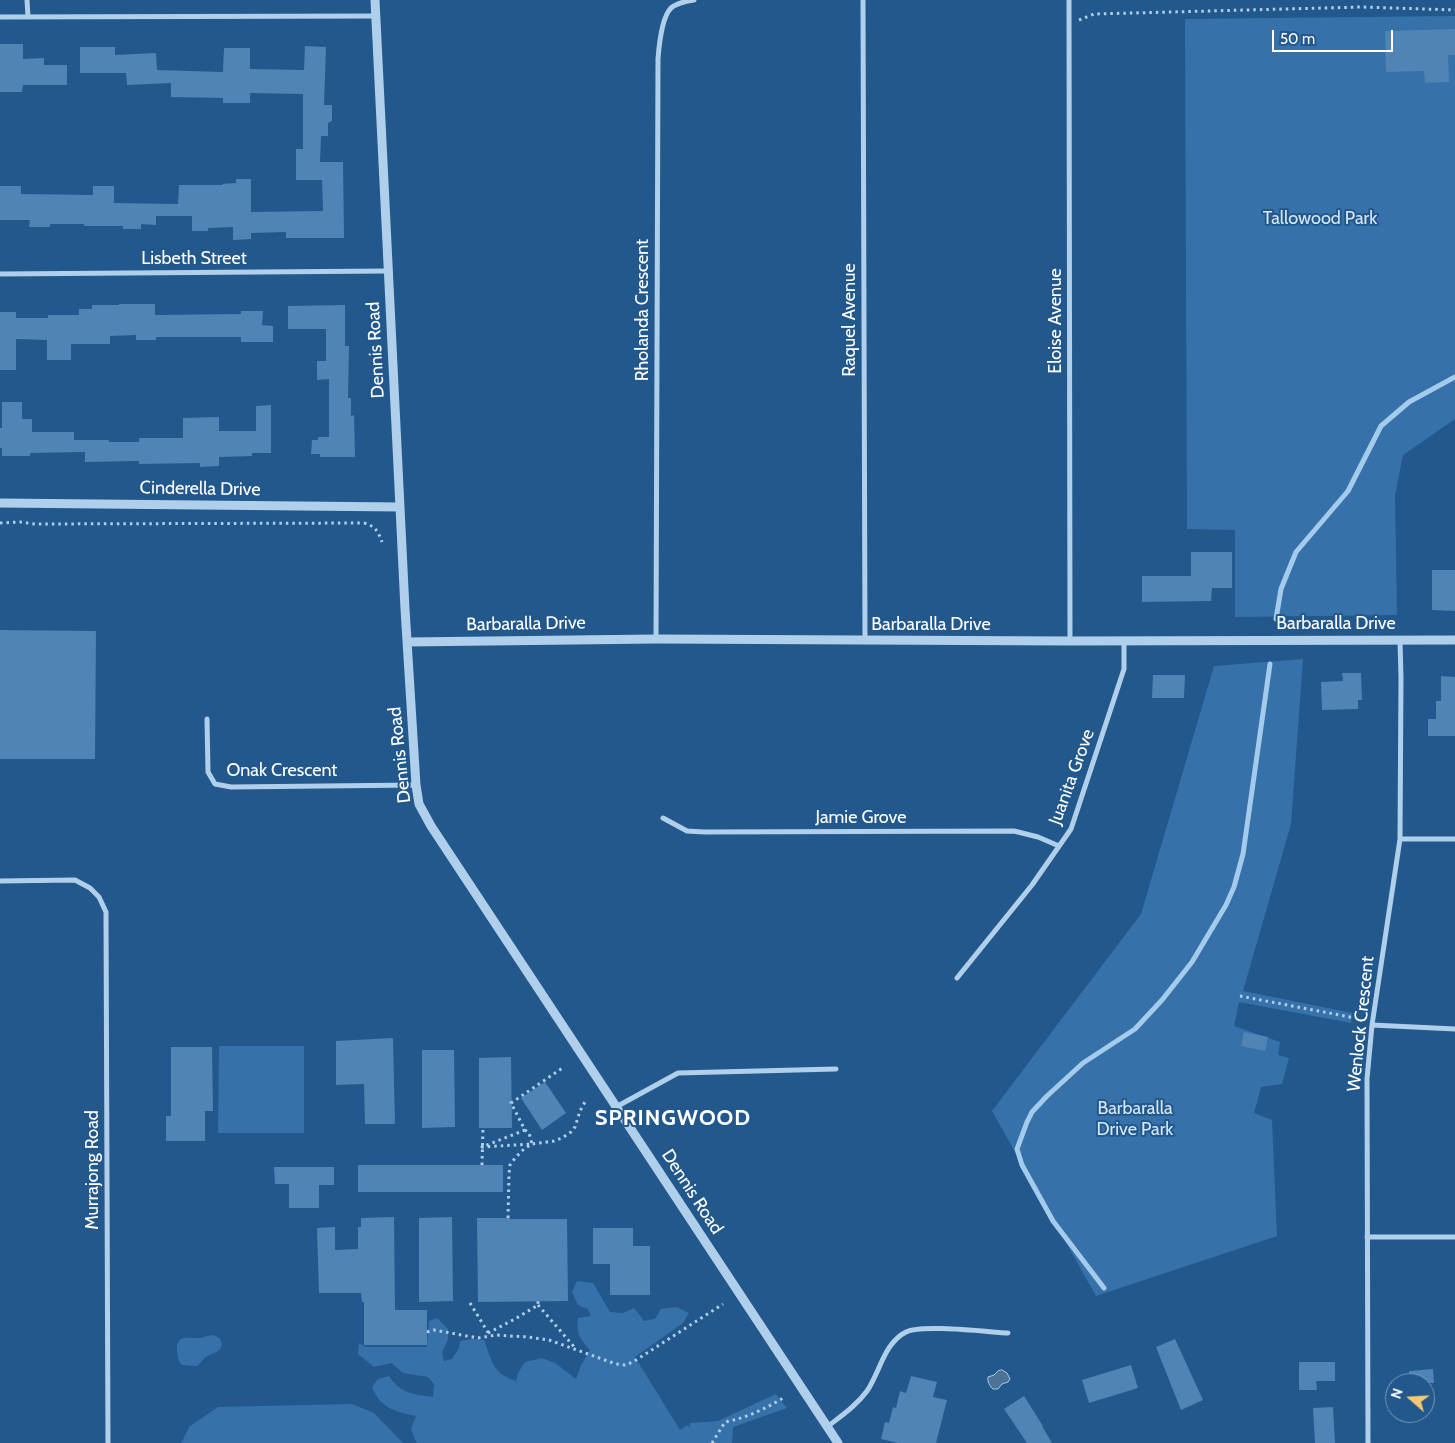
<!DOCTYPE html>
<style>
body{margin:0}
#map{position:relative;width:1455px;height:1443px;overflow:hidden;background:#22588c;font-family:Cabin,sans-serif}
canvas{display:block}
.north{position:absolute;left:1385px;top:1373px;width:50px;height:50px;box-sizing:border-box;background:#22588c;border:1px solid #7a9bba;border-radius:50%;rotate:289deg;font-size:14px;font-weight:700;line-height:20px;text-align:center;color:#fff}
.north::after{content:'';display:block;margin:auto;width:18px;height:22px;background:#f7c772;clip-path:polygon(50% 0,100% 100%,50% 72%,0 100%)}
.scale{position:absolute;left:1272px;top:30px;width:121px;height:22px;box-sizing:border-box;border:2px solid #fff;border-top:0;padding-left:6px;font-size:15px;line-height:18px;white-space:nowrap;color:#fff;-webkit-text-stroke:4px #22588c;paint-order:stroke}
</style>
<div id="map">
<canvas width="1455" height="1443"></canvas>
<div class="north">N</div>
<div class="scale">50 m</div>
</div>
<script>
const c = document.querySelector('canvas').getContext('2d');
c.lineJoin = 'round';
function paint(path, color) {
  c.fillStyle = color;
  c.fill(path, 'evenodd');
}
function trace(path, color, width, dash) {
  c.strokeStyle = color;
  c.lineWidth = width;
  c.lineCap = dash ? 'butt' : 'round';
  c.setLineDash(dash || []);
  c.stroke(path);
}
function label(font, color, halo, rows, align = 'center') {
  c.font = font + ' Cabin,sans-serif';
  c.lineWidth = 4;
  c.setLineDash([]);
  c.textBaseline = 'middle';
  c.strokeStyle = halo;
  c.fillStyle = color;
  for (const [text, x, y, turn = 0] of rows) {
    c.save();
    c.translate(x, y);
    c.rotate((+turn || 0) * Math.PI / 180);
    c.textAlign = isNaN(turn) ? turn : align;
    if (halo) c.strokeText(text, 0, 0);
    c.fillText(text, 0, 0);
    c.restore();
  }
}
paint(new Path2D(`
 M1455,16V419L1403,455L1395,495L1397,615L1235,617V530L1187,529L1185,19Z
 M1303,659L1291,824L1243,991L1352,1013L1351,1023L1239,1002L1234,1026L1280,1042L1278,1055L1289,1058L1282,1084L1261,1087L1254,1113L1272,1120L1277,1236L1096,1296L992,1111L1141,914L1214,666Z
 M219,1046H304V1133H218Z
 M577,1281L593,1283L610,1312L623,1313L634,1308L644,1321L655,1319L661,1309L676,1307L689,1313L683,1323L635,1357L680,1430L688,1425L690,1428V1423L718,1421L776,1394L787,1408L733,1427L732,1443H418L416,1442L411,1429L416,1416C396,1412 380,1408 372,1387L378,1379L389,1376C401,1394 413,1394 433,1397L434,1384L428,1377L403,1373L391,1363L374,1367L358,1354L359,1343L366,1347H427L429,1321L437,1318L448,1329V1339L442,1353L444,1361L452,1359L459,1348L460,1341L472,1339L484,1340C492,1361 492,1373 516,1381L518,1373L525,1362L542,1358L555,1363L576,1379L581,1365L590,1350C580,1339 576,1334 578,1318L591,1316L588,1309L578,1305L572,1292Z
 M212,1335C216,1336 220,1337 221,1341C225,1352 211,1353 206,1357C202,1360 201,1363 197,1366L182,1365C178,1361 178,1357 177,1351C176,1333 189,1339 200,1338C204,1337 208,1336 212,1335Z
 M352,1404L374,1413L403,1443H181L190,1426L218,1407Z`), '#3672a9');
const water = new Path2D(`
 M1002,1370L1007,1373L1010,1379L1008,1382L1002,1384L998,1389H993C990,1387 987,1381 988,1377L994,1375L998,1371Z`);
paint(water, '#4c7296');
trace(water, '#a4cbec', 1);
trace(new Path2D(`
 M1276,619L1281,589L1296,552L1348,491L1381,426L1409,402L1455,377
 M1104,1288L1053,1221L1022,1165L1017,1149L1027,1122L1032,1112L1047,1096L1083,1063L1135,1029L1162,1000L1192,962L1226,905L1234,887L1243,854L1270,664`), '#a4cbec', 5);
paint(new Path2D(`
 M1455,29V55H1448L1449,82L1425,83L1424,71L1386,72L1385,31Z
 M0,44H23V59L44,58V65H67V85H23L22,92H0Z
 M305,46L326,47L324,105H332V121L328,123V136H321L320,162H343L344,238H286V232L251,233V239L233,240V227L208,228V231H192V216H156V225L141,224V229H123V226H84V224H50V227H29L30,220H0V186H21V194L93,195V186H114V203L178,204L179,185H223L222,184L236,183V179H251V212L323,211L322,180H296V149H303V94L250,93V103H223V98L171,97V83L127,85L126,73H80V47H115V55L156,53L157,70L223,72L224,48H250V69L304,70Z
 M119,304H155V315L241,314V311H263L262,325L273,326V342H241V337H156V340H136V335L110,336V344H71V360H47V340L16,339V370H0V312H16V318H48V315H79V309H92V305H119Z
 M345,305V346H349L348,398H351V416L354,415L355,457H320V454H311L312,440H318V437H329V379L317,380V361H326V329H288V306Z
 M2,402H22V419H32V432H74V440H109V442H139V438H183V418L219,417V431H256V406L271,405V453H252V456L219,457V466L200,467V463L139,464V461L85,462V452L30,453V456H2V448H0V428H2Z
 M1191,552H1232V588H1212L1211,601L1142,602V576H1191Z
 M1432,570H1455V611L1432,610Z
 M0,630L96,631L95,759H0Z
 M1342,673H1361L1362,700H1358V709L1322,710L1321,682L1343,681Z
 M1153,675H1185L1184,698H1152Z
 M1441,676L1455,677V736H1428V719H1436V701H1441Z
 M1244,1032L1268,1037L1265,1051L1241,1046Z
 M393,1038L395,1124H365L364,1084L336,1085V1041Z
 M171,1047H212L213,1111H205V1141H166V1116H171Z
 M422,1050H454L455,1127L422,1128Z
 M511,1057L512,1128H479V1058Z
 M545,1082L566,1113L542,1130L521,1098Z
 M358,1165H503V1192H358Z
 M274,1167H334V1185H319V1208H289V1184H275Z
 M394,1217L395,1310H427V1345H364V1302H362L361,1293H319L317,1228L335,1227V1250L358,1249V1227H361V1218Z
 M452,1217L453,1301L419,1302V1218Z
 M477,1218H510V1219H567L568,1301L478,1302Z
 M593,1228H633V1246H650V1295H610V1264H593Z
 M1175,1339L1203,1400L1181,1410L1156,1347Z
 M1299,1362H1335V1381H1316L1317,1390H1299Z
 M1131,1365L1138,1388L1089,1403L1082,1380Z
 M1433,1369L1434,1383H1410L1409,1371Z
 M911,1376L937,1382L933,1397L947,1400L936,1443H898L881,1439L885,1422L889,1423L893,1407L896,1408L900,1391L906,1393Z
 M1024,1396L1043,1426H1042L1052,1443H1027L1004,1409Z
 M1333,1407L1335,1443H1315L1313,1408Z`), '#4f84b5');
trace(new Path2D(`
 M1079,20L1094,14L1362,7L1455,10
 M0,523L20,522L35,524L364,523C375,526 378,531 382,542
 M1240,996L1355,1018
 M525,1130L482,1147L532,1144L529,1133L525,1130L511,1103L564,1067
 M482,1165L483,1128
 M508,1218L509,1174L510,1165L515,1158L524,1149L532,1144L554,1141L562,1138L571,1132L575,1127L580,1111L586,1100
 M470,1303L489,1334
 M538,1305L576,1349
 M427,1332L434,1330L478,1338L496,1335L510,1336L528,1337L549,1340L616,1364L625,1365L633,1362L723,1304
 M488,1333L515,1319L538,1305V1301
 M712,1443L725,1422C746,1418 765,1409 783,1398`), '#b0cfeb', 3, [2.5, 4]);
trace(new Path2D(`
 M27,0L28,17
 M863,0L865,640
 M1069,0L1070,641
 M0,17L376,16
 M0,274L388,271
 M656,639L658,59C659,46 662,17 671,8C677,3 687,1 694,0
 M207,719L208,772L215,784L231,787L416,785
 M663,818L687,831L704,832L1014,831L1038,837L1059,846
 M1400,839H1455
 M0,881L75,880L90,888L99,897L106,912L108,1443
 M957,978L1032,885L1071,829L1124,669V641
 M1372,1025L1455,1029
 M616,1107L678,1073L836,1069
 M1367,1237H1455
 M827,1427C841,1416 856,1406 867,1391C880,1372 884,1343 906,1332C922,1324 988,1332 1008,1333
 M1368,1443L1367,1079L1372,1025L1400,839L1401,678L1400,640`), '#b0cfeb', 5);
trace(new Path2D(`
 M375,0L405,609L416,785L419,804L431,826L838,1443
 M0,503L400,507
 M407,642L656,639L1070,641L1455,640`), '#b0cfeb', 9);
label('18px', '#d5e7f8', '#22588c', [
 ["Tallowood Park",1320,219],
 ["Barbaralla",1135,1109],
 ["Drive Park",1135,1130]
]);
label('18px', '#fff', '#22588c', [
 ["Lisbeth Street",194,259],
 ["Rholanda Crescent",643,310,-90],
 ["Raquel Avenue",850,320,-90],
 ["Eloise Avenue",1056,321,-90],
 ["Dennis Road",376,350,-93],
 ["Cinderella Drive",200,489,1],
 ["Barbaralla Drive",526,624,-1],
 ["Barbaralla Drive",1336,624],
 ["Barbaralla Drive",931,625],
 ["Dennis Road",400,755,-96],
 ["Onak Crescent",282,771],
 ["Juanita Grove",1072,777,-70],
 ["Jamie Grove",861,818],
 ["Wenlock Crescent",1361,1024,-84],
 ["Murrajong Road",93,1170,-90],
 ["Dennis Road",692,1192,57]
]);
c.letterSpacing = '1px';
label('bold 22px', '#fff', '#22588c', [
 ["SPRINGWOOD",673,1119]
]);
c.letterSpacing = '0px';
</script>
